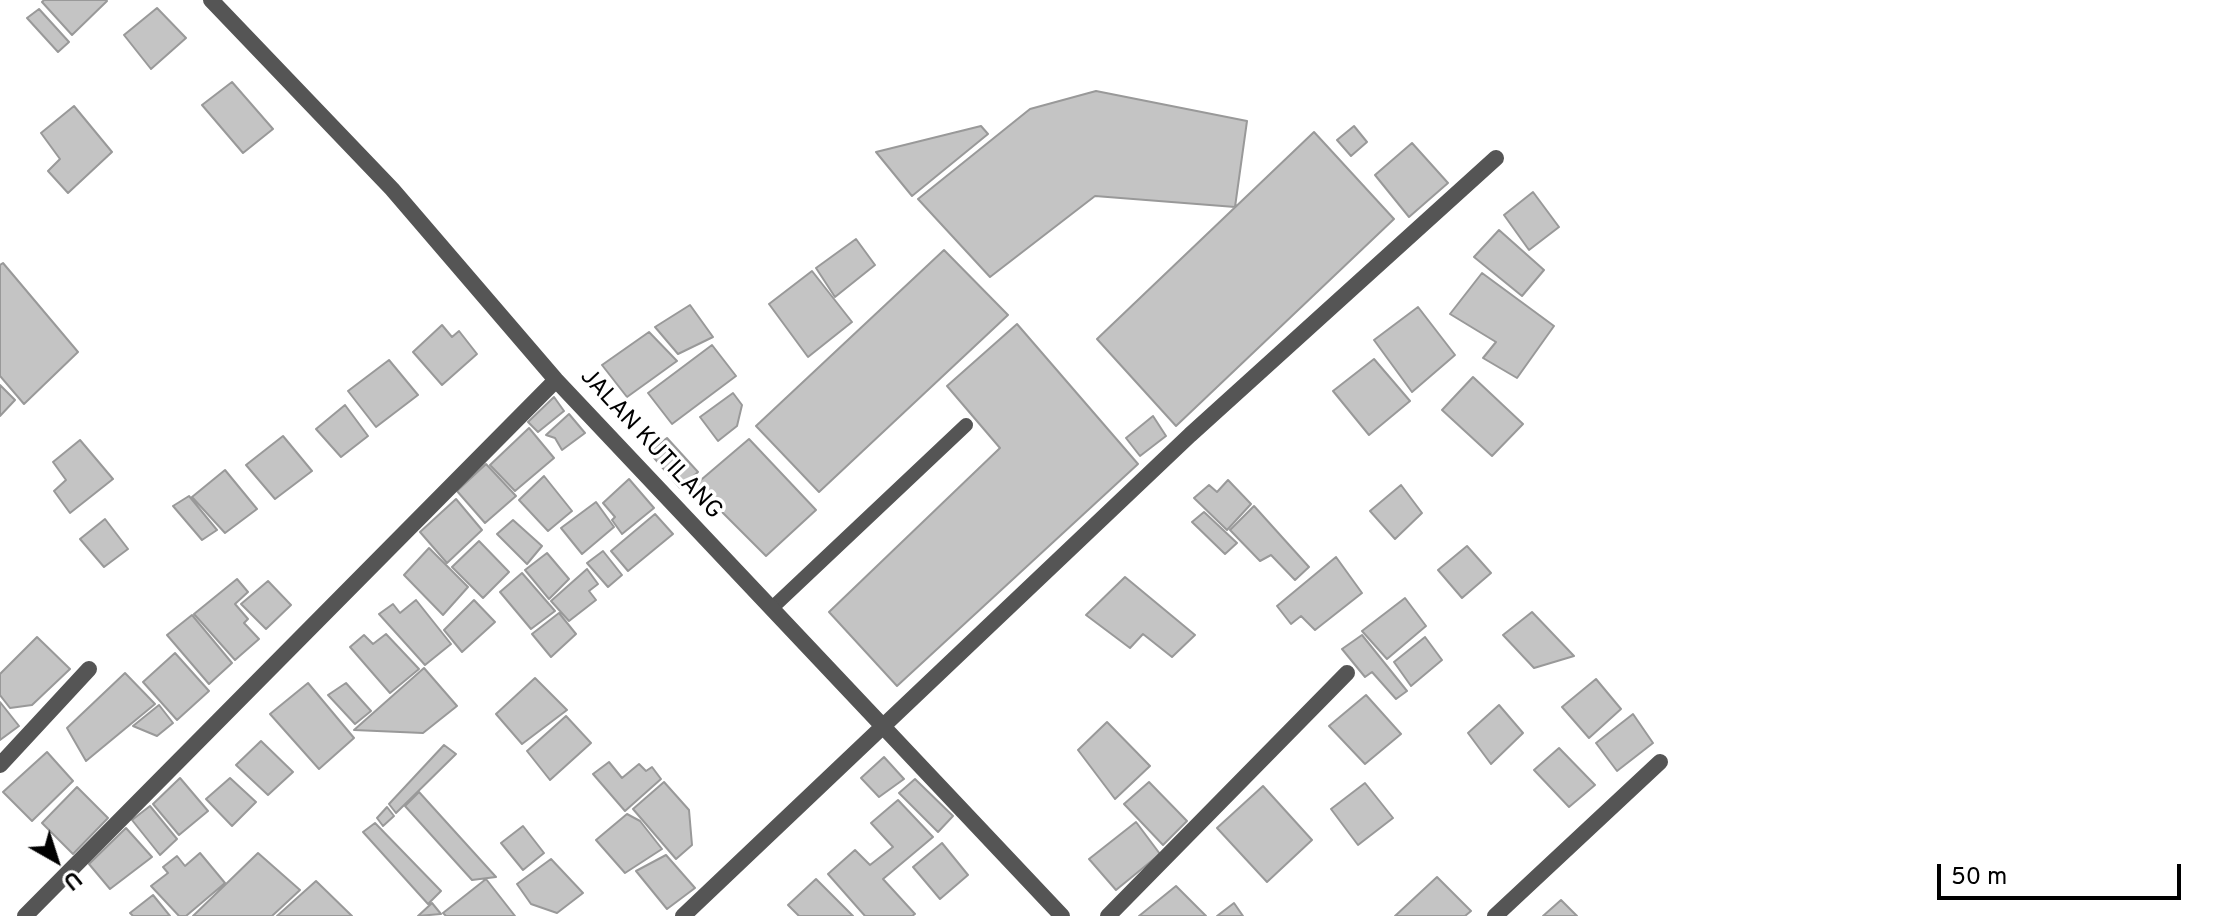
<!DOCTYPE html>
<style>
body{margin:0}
#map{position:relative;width:2213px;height:916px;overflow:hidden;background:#fff;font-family:Overpass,sans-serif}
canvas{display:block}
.north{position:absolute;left:16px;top:820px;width:80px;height:80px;-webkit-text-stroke:6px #fff;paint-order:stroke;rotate:141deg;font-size:22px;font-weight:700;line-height:32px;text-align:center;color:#000}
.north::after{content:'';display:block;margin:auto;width:28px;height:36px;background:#000;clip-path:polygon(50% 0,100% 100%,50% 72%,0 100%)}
.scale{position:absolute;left:1937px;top:864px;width:244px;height:36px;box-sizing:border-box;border:4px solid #000;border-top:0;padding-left:10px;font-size:24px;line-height:28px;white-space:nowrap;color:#000;-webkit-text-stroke:6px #fff;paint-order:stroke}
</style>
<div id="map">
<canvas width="2213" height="916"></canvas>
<div class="north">U</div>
<div class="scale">50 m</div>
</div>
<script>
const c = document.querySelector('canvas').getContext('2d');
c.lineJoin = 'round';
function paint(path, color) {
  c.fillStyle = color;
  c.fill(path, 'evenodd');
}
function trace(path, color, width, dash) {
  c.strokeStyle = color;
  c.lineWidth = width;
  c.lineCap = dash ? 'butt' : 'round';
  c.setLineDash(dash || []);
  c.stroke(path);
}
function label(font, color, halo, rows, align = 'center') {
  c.font = font + ' Overpass,sans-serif';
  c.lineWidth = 7;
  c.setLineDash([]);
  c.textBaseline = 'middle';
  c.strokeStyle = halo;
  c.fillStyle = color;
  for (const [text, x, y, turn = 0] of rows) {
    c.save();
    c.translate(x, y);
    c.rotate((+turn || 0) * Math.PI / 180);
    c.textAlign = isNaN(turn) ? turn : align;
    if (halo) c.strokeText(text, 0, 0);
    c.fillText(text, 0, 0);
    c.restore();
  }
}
const building = new Path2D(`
 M44,0H106L107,1L72,35L42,2Z
 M157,8L186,38L151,69L124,35Z
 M39,9L69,42L58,52L27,18Z
 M232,82L273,129L243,153L202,105Z
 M1096,91L1247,121L1235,207L1095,196L990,277L918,199L1030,109Z
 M74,106L112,152L68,193L48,171L60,159L41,133Z
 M981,126L988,134L912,196L876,152Z
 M1354,126L1367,142L1351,156L1337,140Z
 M1314,132L1394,219L1176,426L1097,339Z
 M1412,143L1448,183L1409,217L1375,175Z
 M1533,192L1559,227L1529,250L1504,215Z
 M1499,230L1544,270L1522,296L1474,257Z
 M856,239L875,265L835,297L816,268Z
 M944,250L1008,315L819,492L756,426Z
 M3,263L78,352L24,404L0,376V265Z
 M812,271L852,322L808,357L769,304Z
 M1482,273L1554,326L1517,378L1483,358L1496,342L1450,314Z
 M690,305L713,337L678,354L655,327Z
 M1418,307L1455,355L1412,392L1374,340Z
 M1017,324L1138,464L897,686L829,612L1000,448L947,386Z
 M442,325L452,337L459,331L477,354L442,385L413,352Z
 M649,332L677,361L627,397L602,365Z
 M712,345L736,376L672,424L648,393Z
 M1374,359L1410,401L1369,435L1333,391Z
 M389,360L418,395L376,427L348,391Z
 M1473,377L1523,424L1492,456L1442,410Z
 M0,385L15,400L0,416Z
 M733,393L742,405L737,426L718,441L700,417Z
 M554,397L564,411L538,432L528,422Z
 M345,405L368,436L341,457L316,429Z
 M569,414L585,433L562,450L555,438L546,435Z
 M1153,416L1166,436L1140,456L1126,438Z
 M529,428L554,458L515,491L490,465Z
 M283,436L312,471L275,499L246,465Z
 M667,438L698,472L680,488L649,452Z
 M749,439L816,510L766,556L695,485Z
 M80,440L113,479L70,513L54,491L66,480L53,462Z
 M486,464L516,496L485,523L457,491Z
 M225,470L257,509L225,533L192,497Z
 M544,476L572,511L548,531L519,500Z
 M629,479L654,508L622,534L612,520L615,517L603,503Z
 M1228,480L1251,504L1227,530L1194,498L1209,485L1217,492Z
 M1401,485L1422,513L1395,539L1370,511Z
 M189,496L217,530L202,540L173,506Z
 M456,499L482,530L447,563L420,532Z
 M596,502L614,527L582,554L561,528Z
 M1254,506L1309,567L1295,580L1271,555L1260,561L1230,530Z
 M1204,512L1237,543L1225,554L1192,522Z
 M655,514L673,534L628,571L611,551Z
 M105,519L128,549L104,567L80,539Z
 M513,520L542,546L527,564L497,534Z
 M479,541L509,572L483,598L452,567Z
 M1467,546L1491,573L1462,598L1438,570Z
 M429,548L468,587L443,615L404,575Z
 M603,551L622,575L608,587L587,563Z
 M547,553L569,579L549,599L525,570Z
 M1336,557L1362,593L1315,630L1301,616L1291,624L1277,606Z
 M587,569L598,584L589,591L596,600L569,621L551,601Z
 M522,573L555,611L531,629L500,592Z
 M1125,577L1195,635L1172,657L1143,634L1130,648L1086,615Z
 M237,579L248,592L235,604L248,619L244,623L259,639L235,660L194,614Z
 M268,581L291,605L266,629L241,604Z
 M1405,598L1426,626L1387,659L1362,631Z
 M416,600L451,644L425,665L379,614L393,604L400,613Z
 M474,600L495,622L462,652L444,630Z
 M1532,612L1574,656L1534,668L1503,635Z
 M559,613L576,634L551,657L532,634Z
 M192,615L232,663L209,684L167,635Z
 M386,634L419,669L390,693L350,647L364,635L373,644Z
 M1362,635L1407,691L1396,699L1372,672L1365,677L1342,649Z
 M37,637L70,669L32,705L10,708L0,695V674Z
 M1425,637L1442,660L1411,686L1394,662Z
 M175,653L209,691L177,720L143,682Z
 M424,668L457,706L423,733L354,730Z
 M125,673L155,704L86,761L67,728Z
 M535,678L567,710L522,744L496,714Z
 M1596,679L1621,709L1589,738L1562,707Z
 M308,683L354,738L319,769L270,714Z
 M346,683L371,711L355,724L328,695Z
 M1366,695L1401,734L1365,764L1329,726Z
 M0,702L19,726L0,740Z
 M159,705L173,723L157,736L133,726Z
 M1499,705L1523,733L1491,764L1468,733Z
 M1633,714L1653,743L1617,771L1596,743Z
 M566,716L591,743L550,780L527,751Z
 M1107,722L1150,766L1115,799L1078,750Z
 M261,741L293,772L268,795L236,765Z
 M444,745L456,754L396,813L389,804Z
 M1559,748L1595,785L1569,807L1534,770Z
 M47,752L73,781L32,821L3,792Z
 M884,757L904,779L879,797L861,778Z
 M609,762L622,778L639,764L646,771L652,767L661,779L625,811L593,774Z
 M180,778L208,811L179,835L153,804Z
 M230,778L256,802L232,826L206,799Z
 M915,779L953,816L938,832L899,793Z
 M664,782L689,810L692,845L676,859L633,809Z
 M1149,782L1187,821L1163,845L1124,804Z
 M1365,783L1393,818L1358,845L1331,809Z
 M1263,786L1312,840L1267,882L1217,828Z
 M77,787L108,818L73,854L42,823Z
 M419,792L496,877L472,880L405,806Z
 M898,800L933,837L883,879L915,914L912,916H865L828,874L855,850L870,865L893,847L871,823Z
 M150,806L177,839L160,855L132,820Z
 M387,807L394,816L383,826L377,818Z
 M627,814L640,821L662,849L625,873L596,840Z
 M1136,822L1160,854L1116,890L1089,859Z
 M375,823L441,891L428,904L363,832Z
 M523,826L544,853L523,870L501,843Z
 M126,828L152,857L110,889L89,864Z
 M942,843L968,875L940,899L913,867Z
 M200,853L225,883L186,916H179L151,886L168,873L163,867L177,856L185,866Z
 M258,853L300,890L272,916H193Z
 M666,855L695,888L667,909L636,871Z
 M551,859L583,893L557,913L531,904L517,884Z
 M1437,877L1471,911L1465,916H1395Z
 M486,879L515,916H446L443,913Z
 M816,879L853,916H799L788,905Z
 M316,881L352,916H277Z
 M1176,886L1206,916H1139Z
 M153,895L170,916H133L130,913Z
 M1561,900L1577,916H1543Z
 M432,903L441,914L418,916Z
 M1234,903L1243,916H1217Z`);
paint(building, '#c4c4c4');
trace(building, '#999', 2);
trace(new Path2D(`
 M772,608L966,425`), '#555', 14);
trace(new Path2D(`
 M211,0L392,189L556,380L1062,916
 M0,765L89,669
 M25,916L556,380
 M683,916L1190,435L1496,158
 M1108,916L1347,673
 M1495,916L1660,762`), '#555', 16);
label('24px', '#000', '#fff', [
 ["JALAN KUTILANG",650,445,47]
]);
</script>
